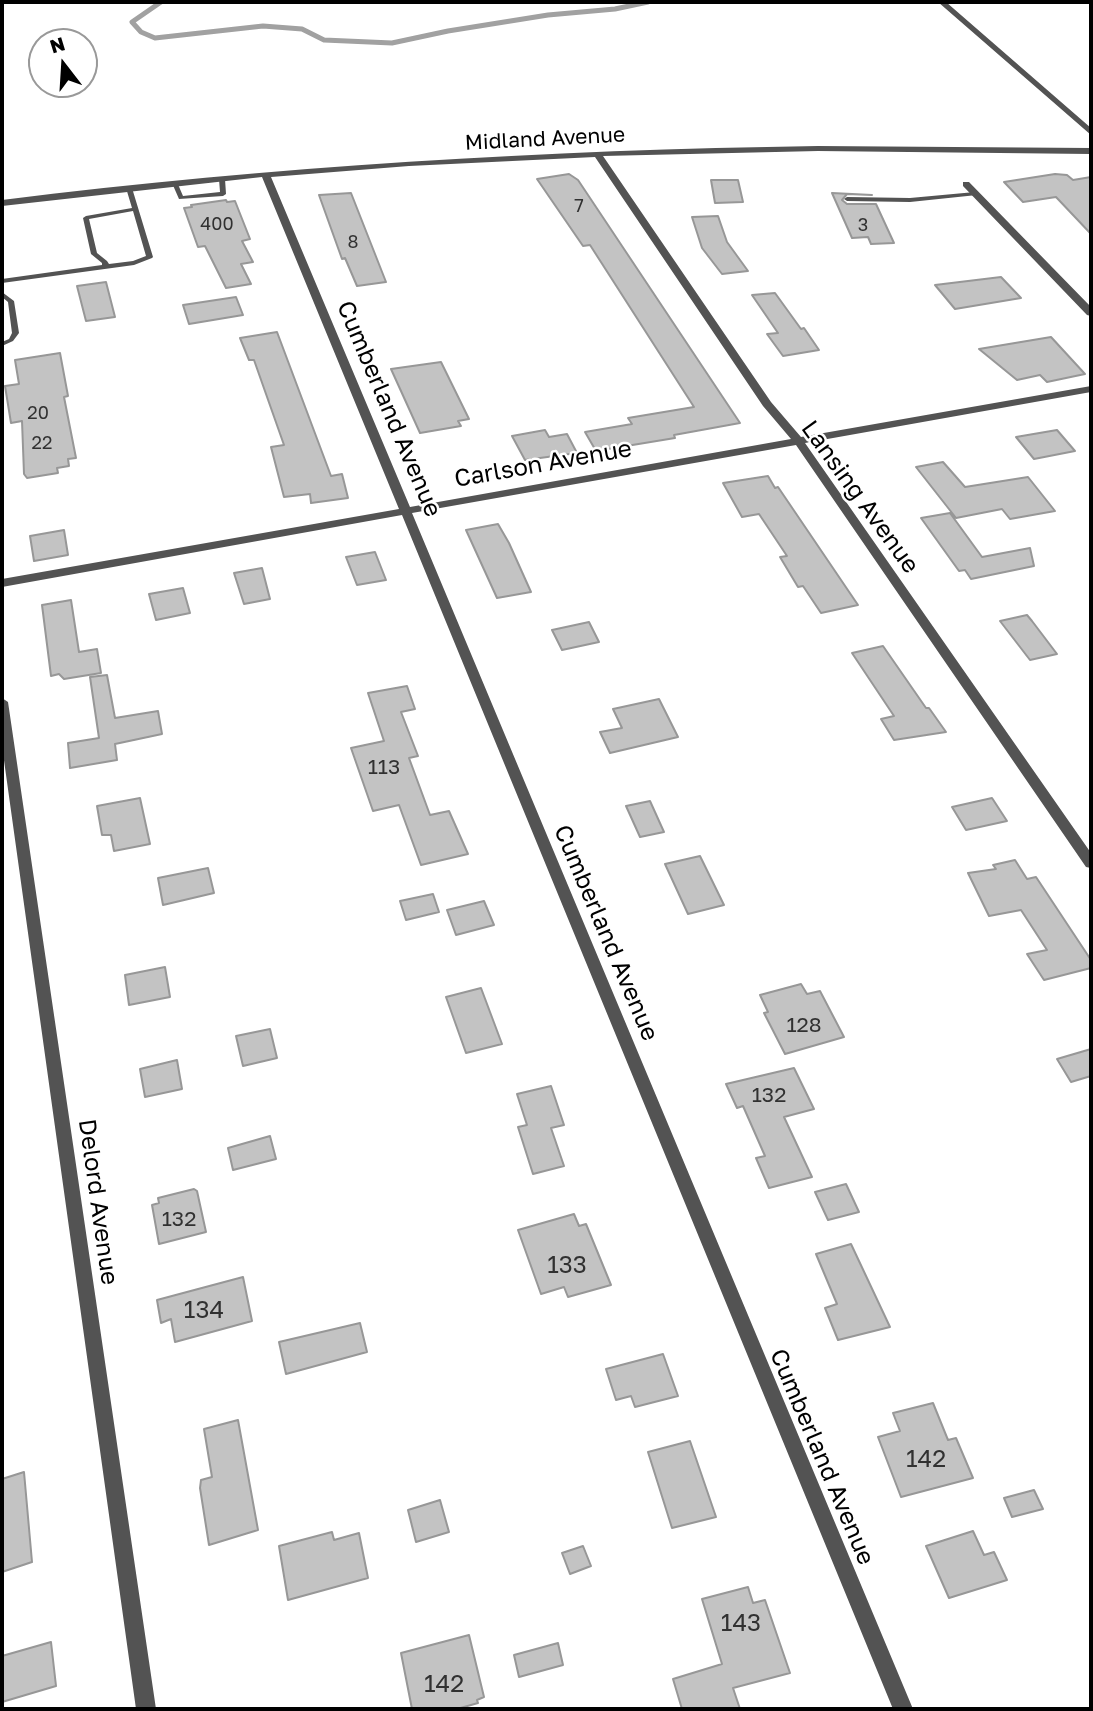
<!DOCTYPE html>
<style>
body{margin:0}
#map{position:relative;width:1093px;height:1711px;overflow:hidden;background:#fff;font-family:"Golos Text",sans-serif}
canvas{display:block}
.frame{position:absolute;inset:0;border:4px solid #000;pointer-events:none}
.north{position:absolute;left:28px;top:28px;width:70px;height:70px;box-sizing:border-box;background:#fff;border:2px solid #999;border-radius:50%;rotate:343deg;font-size:19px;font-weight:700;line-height:28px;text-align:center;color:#000}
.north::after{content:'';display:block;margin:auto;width:24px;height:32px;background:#000;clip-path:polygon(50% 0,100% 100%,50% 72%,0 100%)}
</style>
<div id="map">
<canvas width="1093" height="1711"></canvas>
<div class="frame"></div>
<div class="north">N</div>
</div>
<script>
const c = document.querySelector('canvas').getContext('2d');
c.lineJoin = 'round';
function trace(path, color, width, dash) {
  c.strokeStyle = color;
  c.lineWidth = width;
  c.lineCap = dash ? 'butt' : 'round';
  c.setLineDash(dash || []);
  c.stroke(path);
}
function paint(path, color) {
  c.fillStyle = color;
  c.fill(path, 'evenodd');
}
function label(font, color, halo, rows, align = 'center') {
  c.font = font + ' "Golos Text",sans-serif';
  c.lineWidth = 5;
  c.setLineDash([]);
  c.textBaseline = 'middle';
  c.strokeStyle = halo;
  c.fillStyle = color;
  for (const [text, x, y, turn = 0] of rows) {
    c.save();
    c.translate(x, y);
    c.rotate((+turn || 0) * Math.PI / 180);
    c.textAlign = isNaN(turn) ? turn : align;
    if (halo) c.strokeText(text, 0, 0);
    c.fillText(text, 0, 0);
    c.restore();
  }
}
trace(new Path2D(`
 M161,2L132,22L141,32L155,38L263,26L302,29L324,40L392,43L448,31L548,15L615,9L648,2`), '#a1a1a1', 5);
const building = new Path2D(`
 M569,174L578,180L740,423L674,435L675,438L596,451L585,432L632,424L628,418L694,407L590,245L583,246L537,179Z
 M1055,174L1067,175L1073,180L1091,177V234L1056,197L1023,202L1004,182Z
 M711,180H738L743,202L715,203Z
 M351,193L386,282L357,286L345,258L342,259L319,195Z
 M832,193L872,195L847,194L842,200L847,204H876L894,243L871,244L868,237L852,238Z
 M226,200L227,202L235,201L250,239L242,241L253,262L241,264L251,284L226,288L205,246L198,247L184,208L192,207L191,205Z
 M718,216L727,242L748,271L722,274L702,248L692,217Z
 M1001,277L1021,298L955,309L935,285Z
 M106,282L115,317L86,321L77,286Z
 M775,293L801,329L804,328L819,350L783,356L767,334L778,333L752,295Z
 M236,297L243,315L189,324L183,305Z
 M277,332L331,476L342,474L348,498L311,503L310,494L284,497L271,447L284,445L254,360H249L240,338Z
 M1051,337L1085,374L1047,382L1040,375L1017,380L979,349Z
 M60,353L68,396L64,397L76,458L68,459L69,466L57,468L58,473L27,478L24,474L22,421L11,423L5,386L19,384L15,360Z
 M441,362L469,419L458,421L461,426L420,433L391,369Z
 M545,430L549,437L567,434L577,453L525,460L512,436Z
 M1057,430L1075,451L1034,459L1016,437Z
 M943,462L965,487L1028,477L1055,511L1010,519L1002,509L956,518L916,467Z
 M768,476L775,488L778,487L858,605L821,613L803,586L798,587L780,557L787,556L759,514L742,517L723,483Z
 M950,513L982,557L1030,548L1034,566L971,579L965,570L959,571L921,518Z
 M498,524L509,543L531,592L497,598L466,530Z
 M64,530L68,555L34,561L30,536Z
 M375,552L386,580L357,585L346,557Z
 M262,568L270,599L244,604L234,573Z
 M183,588L190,613L156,620L149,594Z
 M71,600L79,652L97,649L101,673L64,679L59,674L51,676L42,605Z
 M1027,615L1032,621L1057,654L1030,660L1000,621Z
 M589,622L599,642L562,650L552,630Z
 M883,646L926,708H929L946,732L894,740L881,719L894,716L852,653Z
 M107,675L115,718L158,711L162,734L115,744L117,760L70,768L68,743L99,738L90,677Z
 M407,686L415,709L401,712L418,756L409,758L430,815L449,811L468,854L421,865L399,805L373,811L351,748L384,741L368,693Z
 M659,699L678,737L610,753L600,732L622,728L613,709Z
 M140,798L150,844L114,851L111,835H102L97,806Z
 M992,798L1007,821L966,830L952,807Z
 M650,801L664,832L640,837L626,806Z
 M700,856L724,905L688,914L665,864Z
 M1015,860L1027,879L1036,877L1091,960V968L1044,980L1027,954L1047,950L1021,910L989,916L968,873L996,869L993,865Z
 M208,868L214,893L163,905L158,878Z
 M433,894L439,912L406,920L400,901Z
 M484,901L494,925L456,935L447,910Z
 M165,967L170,997L129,1005L125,975Z
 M801,984L807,994L820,991L844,1037L785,1054L764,1013L768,1012L760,995Z
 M481,988L502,1044L466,1053L446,997Z
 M270,1029L277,1058L243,1066L236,1036Z
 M1091,1049V1076L1071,1082L1057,1059Z
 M177,1060L182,1089L145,1097L140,1069Z
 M794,1068L814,1109L784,1117L812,1177L769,1188L756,1158L765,1156L743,1106L737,1108L726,1084Z
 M551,1086L564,1125L551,1128L564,1166L533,1174L518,1127L527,1125L517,1094Z
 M270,1136L276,1159L233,1170L228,1148Z
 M846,1184L859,1212L828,1220L815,1192Z
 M194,1189L197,1191L206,1232L159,1244L152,1205L159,1203L158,1198Z
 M574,1214L579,1226L586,1224L611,1285L568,1297L564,1287L541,1294L518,1230Z
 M851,1244L890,1327L838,1340L825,1308L837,1304L816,1254Z
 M243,1277L252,1321L175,1342L171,1319L161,1323L157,1300Z
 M360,1323L367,1352L286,1374L279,1342Z
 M663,1354L678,1396L635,1407L631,1396L616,1400L606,1369Z
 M933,1403L948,1440L956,1438L973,1478L901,1497L878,1437L900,1431L893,1413Z
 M238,1420L258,1530L209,1545L200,1488L201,1480L212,1477L204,1429Z
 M690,1441L716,1517L672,1528L648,1452Z
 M24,1472L32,1562L2,1572V1479Z
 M1034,1490L1043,1509L1012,1517L1004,1498Z
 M440,1500L449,1532L416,1542L408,1510Z
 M973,1531L984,1555L994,1552L1007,1580L949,1598L926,1546Z
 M332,1532L334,1540L359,1533L368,1578L288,1600L279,1546Z
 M583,1546L591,1566L570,1574L562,1553Z
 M748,1587L753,1603L765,1600L790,1673L733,1688L740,1709H682L673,1679L722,1664L702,1599Z
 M469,1635L484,1697L477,1700L478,1703L457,1709H412L401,1653Z
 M51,1642L56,1686L2,1702V1656Z
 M558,1643L563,1665L519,1677L514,1655Z`);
paint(building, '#c3c3c3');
trace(building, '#979797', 2);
paint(new Path2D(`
 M222,177L225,179L226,194L223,196L179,199L172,183L177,182L183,196L220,192L219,179Z
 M129,186L132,188L153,257L152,258L134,265L2,283V279L102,265V263L91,254L83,218L86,216L132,208L126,188ZM133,211L146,256L133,261L109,264L107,261L97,253L89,219Z
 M975,192L978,194L977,195L910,202L847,201L844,199L847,197L910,198Z
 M2,292L14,301L19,333L13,341L2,346V342L9,339L12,333L8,302L2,297Z`), '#535353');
paint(new Path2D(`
 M938,2H946L1091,128V135Z
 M818,146L1091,148V154L818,151L603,156L771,402L801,437L1091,386V392L805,443L1091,853V868L1086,867L796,445L412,513L913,1709H893L402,515L2,587V579L399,509L262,177L2,206V200C273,166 545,150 818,146ZM595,157L763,406L791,439L410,507L271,177L409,166Z
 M963,182H969L1091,307V316L1087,315L963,186Z
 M2,698L8,702L156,1709H136L2,746Z`), '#535353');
label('18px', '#313131', null, [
 ["7",579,206],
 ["400",217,224],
 ["3",863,225],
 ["8",353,242],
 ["20",38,413],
 ["22",42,443]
]);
label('21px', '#000', '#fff', [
 ["Midland Avenue",545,139,-3]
]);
label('21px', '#313131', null, [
 ["113",384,767],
 ["128",804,1025],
 ["132",769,1095],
 ["132",179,1219]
]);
label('24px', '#000', '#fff', [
 ["Cumberland Avenue",389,409,67],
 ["Carlson Avenue",543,464,-10],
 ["Lansing Avenue",860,497,54],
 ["Cumberland Avenue",606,933,67],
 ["Delord Avenue",98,1202,82],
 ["Cumberland Avenue",822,1457,67]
]);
label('24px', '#313131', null, [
 ["133",567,1265],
 ["134",204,1310],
 ["142",926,1459],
 ["143",741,1623],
 ["142",444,1684]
]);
</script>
